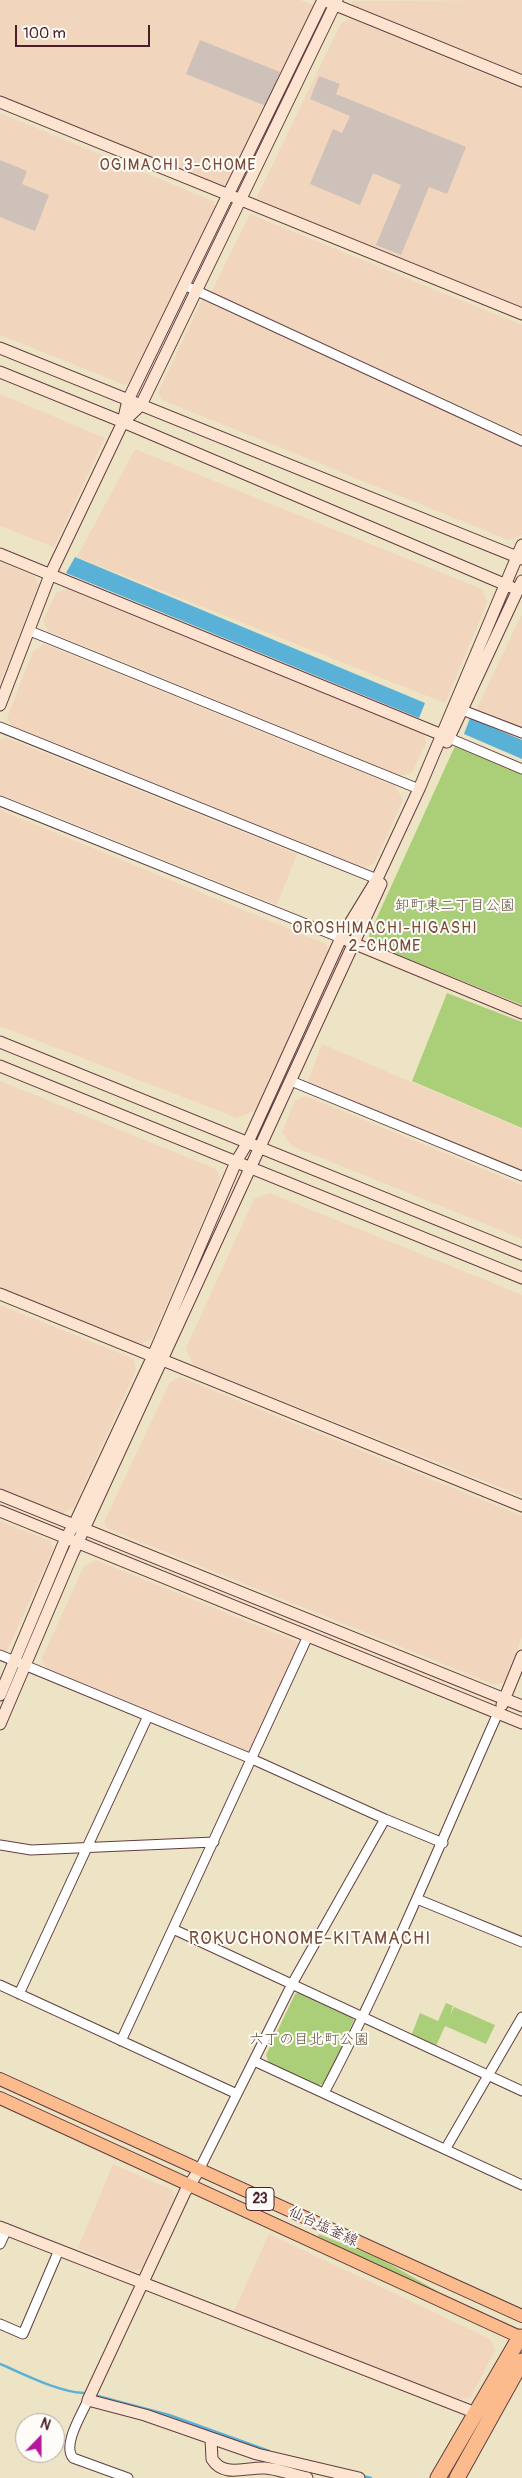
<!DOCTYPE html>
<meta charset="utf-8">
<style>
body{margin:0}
#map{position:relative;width:522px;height:2478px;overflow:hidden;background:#ede4c5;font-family:Pangolin,sans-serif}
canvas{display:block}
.north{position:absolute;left:15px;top:2413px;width:50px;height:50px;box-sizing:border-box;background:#fdfcf7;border:1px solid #b5a4a5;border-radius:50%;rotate:22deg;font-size:14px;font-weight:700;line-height:20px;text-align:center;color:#4a1f2b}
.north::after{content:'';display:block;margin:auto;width:18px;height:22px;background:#b5179e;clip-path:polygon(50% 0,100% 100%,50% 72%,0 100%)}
.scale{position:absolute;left:15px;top:25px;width:135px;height:22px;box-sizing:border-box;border:2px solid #4a1f2b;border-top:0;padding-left:6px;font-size:15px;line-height:18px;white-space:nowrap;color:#4a1f2b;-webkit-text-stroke:4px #fdfcf7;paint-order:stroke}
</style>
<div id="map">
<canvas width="522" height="2478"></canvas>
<div class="north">N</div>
<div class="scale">100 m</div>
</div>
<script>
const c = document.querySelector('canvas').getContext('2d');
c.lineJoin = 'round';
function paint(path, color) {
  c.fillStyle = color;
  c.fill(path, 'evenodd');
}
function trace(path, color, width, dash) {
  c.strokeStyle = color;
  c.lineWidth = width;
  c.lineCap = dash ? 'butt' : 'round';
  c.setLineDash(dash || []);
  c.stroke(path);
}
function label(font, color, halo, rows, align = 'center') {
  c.font = font + ' Pangolin,"Klee One",sans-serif';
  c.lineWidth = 4;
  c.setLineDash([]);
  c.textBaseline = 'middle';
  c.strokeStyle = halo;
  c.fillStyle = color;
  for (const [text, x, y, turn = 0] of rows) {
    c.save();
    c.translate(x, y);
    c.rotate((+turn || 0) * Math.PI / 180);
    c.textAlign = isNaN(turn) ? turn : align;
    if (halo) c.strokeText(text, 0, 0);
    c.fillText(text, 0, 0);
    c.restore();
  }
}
paint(new Path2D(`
 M0,0H300L315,6L227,188L0,95Z
 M522,0V77L355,9L351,1Z
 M351,19L522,89V310L262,207L256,199L341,23Z
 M0,113L213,201L217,211L132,380L125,385L0,335Z
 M250,214L522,325V434L211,293Z
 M202,300L522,446V535L509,540L162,400L158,393Z
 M0,394L105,438L54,547L0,526Z
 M135,449L482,589L487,603L445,703L77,557Z
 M0,562L34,576L39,585L0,683Z
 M71,587L424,734L426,743L412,772L401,776L48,631L43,620L56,593Z
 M521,616H522V729L476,710Z
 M44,644L395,786L403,800L374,864L361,868L12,726L7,718L33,651Z
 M7,738L297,854L277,905L0,794V739Z
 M0,810L326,944L329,952L259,1109L237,1118L0,1026Z
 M322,1044L522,1129V1170L312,1085L308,1081Z
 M0,1081L216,1169L220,1180L152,1338L141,1344L0,1287Z
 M306,1096L522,1185V1239L292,1146L282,1132L295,1101Z
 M270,1193L522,1295V1496L193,1365L186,1348L254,1199Z
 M0,1305L134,1359L136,1370L74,1507L63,1513L0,1488Z
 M180,1377L522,1516V1637L504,1683L493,1684L106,1528L104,1522L170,1382Z
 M0,1521L50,1541L53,1550L6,1653L0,1651Z
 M96,1560L300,1643L251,1754L46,1669L42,1658L84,1566Z
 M113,2164L172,2190L175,2199L141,2269L133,2271L78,2248Z
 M269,2234L490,2339L495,2350L471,2397L458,2399L234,2311Z`), '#f1d5bd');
paint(new Path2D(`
 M200,40L280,72L266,106L186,74Z
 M319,76L340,84L336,94L466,147L447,194L429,187L401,255L376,245L401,185L373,173L360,205L310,184L333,129L342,133L350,116L310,99Z
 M0,160L27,171L22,184L49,195L35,231L0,217Z`), '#cec1ba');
paint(new Path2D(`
 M455,746L522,774V1005L371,944L369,935Z
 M447,993L522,1022V1128L412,1081Z
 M300,1992L348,2014L354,2020L325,2083L317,2086L269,2063L266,2055L295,1994Z
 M446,2003L453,2006L450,2016L454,2007L495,2025L486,2044L445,2026L436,2046L411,2036L420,2013L438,2021Z
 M319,2234L381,2259L437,2291L436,2293L374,2265L318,2236Z`), '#abcf79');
paint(new Path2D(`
 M75,557L425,703L419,718L66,573Z
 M470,718L522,740V759L464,734Z`), '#5ab1d7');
trace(new Path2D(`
 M0,2364C24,2374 58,2392 84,2393
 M94,2395L169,2415L269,2451
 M363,2476L371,2478`), '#5ab1d7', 2.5);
const street = new Path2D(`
 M184,285L522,441
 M30,631L419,789
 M457,708L522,733
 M0,727L377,879
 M449,738L522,769
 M0,801L341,938
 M291,1081L522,1176
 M0,1655L252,1759L385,1819L443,1843
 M0,1845L31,1850L214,1842
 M417,1899L522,1942
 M173,1929L522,2091
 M0,1985L237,2094
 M19,1994L148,1716
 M121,2041L308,1636
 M254,2061L522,2185
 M324,2093C389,1970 441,1841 498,1713
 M446,2148L522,2017
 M199,2170L292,1984L385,1819
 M0,2244L7,2229
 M0,2324L23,2334L59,2250
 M88,2400C82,2414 62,2445 73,2458L128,2478`);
const secondary = new Path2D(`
 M328,2L522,81
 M0,102L522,314
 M0,348L522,559
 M0,372L123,422L511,587
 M123,422L141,405L337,0
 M0,554L447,737
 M0,705L50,575L123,422L128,400L323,0
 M447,742L522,581
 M348,941L522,1013
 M0,1042L522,1254
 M0,1066L522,1278
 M0,1294L522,1506
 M0,1495L522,1706
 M0,1511L522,1723
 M0,1695L66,1538L74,1525L153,1356L236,1162L248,1142L341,938L377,879L419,789L522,545
 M502,1705L522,1656
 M0,1724L72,1555L381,884
 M199,2170L185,2192L88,2400L145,2415L257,2454L359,2478
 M0,2227L476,2413
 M211,2439L212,2459C224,2478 245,2467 265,2468C279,2469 293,2475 307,2478`);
const primary = new Path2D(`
 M0,2079L522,2316
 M0,2098L522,2338`);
const highway = new Path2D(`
 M438,2478L520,2337
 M457,2478L522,2361`);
trace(street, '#623d42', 11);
trace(secondary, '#623d42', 13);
trace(primary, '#623d42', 14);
trace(highway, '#623d42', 17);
trace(street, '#fff', 9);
trace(secondary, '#fde4d1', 11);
trace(primary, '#fbbb8c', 12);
trace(highway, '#fbbb8c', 15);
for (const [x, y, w] of [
 [260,2199,28]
]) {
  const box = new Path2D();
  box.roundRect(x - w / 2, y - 11.5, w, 23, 4);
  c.fillStyle = '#fdfcf7';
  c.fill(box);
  trace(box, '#4a1f2b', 1);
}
label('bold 14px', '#4a1f2b', null, [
 ["23",260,2199]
]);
label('15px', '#675442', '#fdfcf7', [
 ["卸町東二丁目公園",455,906],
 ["六丁の目北町公園",309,2040]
]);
label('15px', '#4a1f2b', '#fdfcf7', [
 ["仙台塩釜線",323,2227,25]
]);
c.letterSpacing = '1px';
label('16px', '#7a4c3a', '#fdfcf7', [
 ["OGIMACHI 3-CHOME",178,166],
 ["OROSHIMACHI-HIGASHI",385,929],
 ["2-CHOME",385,947]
]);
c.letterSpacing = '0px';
c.letterSpacing = '1px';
label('18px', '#7a4c3a', '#fdfcf7', [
 ["ROKUCHONOME-KITAMACHI",310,1939]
]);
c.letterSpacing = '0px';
</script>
